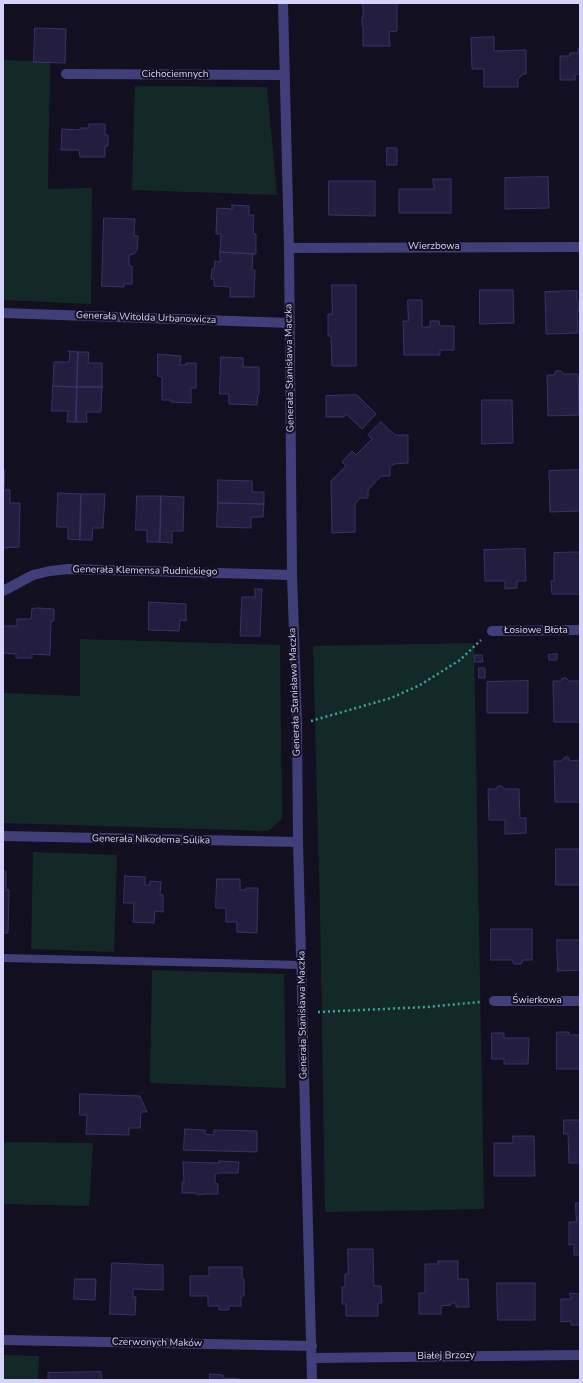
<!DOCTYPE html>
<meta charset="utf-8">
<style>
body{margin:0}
#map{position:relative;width:583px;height:1383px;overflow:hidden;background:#120f20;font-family:"Nunito Sans",sans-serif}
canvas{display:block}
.frame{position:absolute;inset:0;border:4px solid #d6d3fa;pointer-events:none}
</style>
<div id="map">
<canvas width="583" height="1383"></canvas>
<div class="frame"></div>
</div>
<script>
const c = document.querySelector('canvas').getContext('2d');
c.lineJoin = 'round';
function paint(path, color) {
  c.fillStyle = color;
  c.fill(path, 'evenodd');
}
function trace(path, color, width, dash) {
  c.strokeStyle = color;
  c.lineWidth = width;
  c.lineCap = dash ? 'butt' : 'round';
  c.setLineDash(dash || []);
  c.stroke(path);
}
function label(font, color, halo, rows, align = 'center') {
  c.font = font + ' "Nunito Sans",sans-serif';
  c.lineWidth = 4;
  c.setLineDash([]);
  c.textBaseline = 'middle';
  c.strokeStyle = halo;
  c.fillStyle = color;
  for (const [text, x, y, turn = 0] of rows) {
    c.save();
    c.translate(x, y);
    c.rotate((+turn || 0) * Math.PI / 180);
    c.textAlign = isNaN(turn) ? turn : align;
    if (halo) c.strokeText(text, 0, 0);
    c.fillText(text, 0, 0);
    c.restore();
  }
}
paint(new Path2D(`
 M3,60L50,62L48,189L92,188L91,304L3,300Z
 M135,86L267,87L277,195L132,190Z
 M80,639L280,645L282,819L268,831L3,823V693L80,696Z
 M474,643L484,1209L325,1212L320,910L313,646Z
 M33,852L117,855L114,952L31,949Z
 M152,970L284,974L286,1088L150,1083Z
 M3,1142L93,1143L89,1206L3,1204Z
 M3,1355L39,1356L38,1380H3Z`), '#132928');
const building = new Path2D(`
 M363,3H397V31L389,32L390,46H363V26H362V17H363Z
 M35,28L66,29L65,63L34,62Z
 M494,37V51L526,50V74H523L518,79V87H484V69H472L471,38Z
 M580,47V74H575V80H560V56H570V53H578V49Z
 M89,124H105V135H108V146H105V157H80L79,150H61L62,129L80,130V128H89Z
 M387,148H397V165H387Z
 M548,177L549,208L505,209V178Z
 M433,179H451V213H399V189H434Z
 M329,181H375V216L329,215Z
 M232,205L249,206V215H254L253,234H256V254L220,252L221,234H216L217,208L232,209Z
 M104,218L135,219L134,236H138L137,250L134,254L129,255V266H132V284H124V287L102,286Z
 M220,252L253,254L252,270H255L254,297H230V287L214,286V279H211L212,269H214L215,261L220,262Z
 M332,285H356V366H332L331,336H328V314H332Z
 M480,290H513L514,323L480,324Z
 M577,291V301L580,303V310L577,312L578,333L546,334L545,292Z
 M408,300H422V327H430V321H439L440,326H454V350H440V355H404L403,321H408Z
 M68,351L78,352L77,387L53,386L54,362H69L70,353Z
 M78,352H89L88,363H102V387H77Z
 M158,354L181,356L180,365H186V363H196V388H191V403L171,402V400H162V377L158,376Z
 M221,357L243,358V367H259V394H258L257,405L229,404V394H220Z
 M556,371H561L563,374H578L579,415L548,416L547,375H554Z
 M53,386L77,387L76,422H67L68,411H52Z
 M77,387H102L101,412H86L87,422H76Z
 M357,395L376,414L362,429L346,414L344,417H326V396Z
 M482,400H512L513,443L482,444Z
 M381,422L395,435H408V463L394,464L390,467V476H381L368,490V498H360L355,504V532L332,533L331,481L346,466L342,462L352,451L356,455L372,439L368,435Z
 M5,470L4,490H10V503H20L19,547L3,548V471Z
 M580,470V511L550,512L549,471Z
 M218,480L252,481V492H264V504L218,503Z
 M58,493L81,494L80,540L68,539V527H57Z
 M81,494H105L103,528H93L92,540H80Z
 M137,496H161L160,542H147V530H136Z
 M161,496L184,497L183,531H172V543L160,542Z
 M218,503L264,504L263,517H251V528L217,527Z
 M525,549L526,581H517V588L505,589V581H485L484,550Z
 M574,552H580V594H552L551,581H554V553Z
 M255,589H262L260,636H240L242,597H255Z
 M149,602L186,604V621L180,620L179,631L149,630Z
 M38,608L54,609V621H51L50,655L32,654V658H16V654L3,653V626H17V619H31L32,609Z
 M557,654V660H549L548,655Z
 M475,655H482L483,662H475Z
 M479,668H485V678H479Z
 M563,678H566L569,681H580V722H554L553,681H560Z
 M528,681V713H487V682Z
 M568,757L570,761L580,760V802H555L554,761H561L564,758Z
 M498,786H501L505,789H519L520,818H526V833L505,834V820H489L488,789H496Z
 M556,849H580V885H556Z
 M3,871H6V890H9L8,933H3Z
 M125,876L145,877V885H150V881L161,882L160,894L163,895V912L155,911L154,923L133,922L134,903H124Z
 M217,879H240V890H246V888H258L257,933L237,932V922H226V908H216Z
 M491,929H532V960H523L521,964H514L512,960H491Z
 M557,940H580V970L558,971Z
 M557,1032H569V1035H580V1069H557Z
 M492,1033H504V1038H529L528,1064H504V1059H492Z
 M80,1094L140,1096L147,1112H141L140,1128H129V1135L86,1134L87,1115H80Z
 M564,1120H580V1163H569L568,1134H564Z
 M185,1129L205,1130V1134L214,1135V1130L257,1131V1152L184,1150Z
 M513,1136H534L535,1176H494V1143H513Z
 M219,1161L239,1162L238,1173H218L215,1175V1183L218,1184V1194H205L198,1195L195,1193H182V1182H184L183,1162L219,1163Z
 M576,1203H580V1255H574V1244L569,1245V1222H576Z
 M348,1249H373L374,1286H381L382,1303H378V1316H346V1304H342V1287H345V1274H348Z
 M438,1261H458V1279H468L469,1307H456V1303H451V1305L441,1306V1314H419V1293H425V1264H438Z
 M112,1263L163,1265V1290L133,1289V1297H136L135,1315L110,1314Z
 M209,1267H242V1278L244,1279V1296H241V1306H229V1310H219V1306H208V1296H190V1276H209Z
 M75,1279H96L95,1300L74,1299Z
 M497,1283H535V1320H498Z
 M570,1293L580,1294V1325H571V1321L561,1322V1299H571Z
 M101,1372L102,1380H48V1373Z
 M210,1374L223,1375V1378L240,1379V1380H210Z`);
paint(building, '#231d3f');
trace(building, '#3b3269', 1);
trace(new Path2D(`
 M311,721L391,698L420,685L460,660L481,640
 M318,1012L427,1007L480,1002`), '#3aa79d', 2.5, [2, 3]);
trace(new Path2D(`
 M3,958L302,965`), '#403f7a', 8);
trace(new Path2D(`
 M283,3L289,248L292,575L297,723L298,842L312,1380
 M66,74L285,75
 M289,248L580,247
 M3,313L290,323
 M3,591L33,575L50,571L68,569L292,575
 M492,631L580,630
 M3,836L298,842
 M494,1001H580
 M3,1340L312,1346
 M312,1358L580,1355`), '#403f7a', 10);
label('10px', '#d6d3fa', '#120f20', [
 ["Cichociemnych",175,75],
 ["Wierzbowa",434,247],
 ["Generała Witolda Urbanowicza",146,318,2],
 ["Generała Stanisława Maczka",290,368,-91],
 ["Generała Klemensa Rudnickiego",145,571,1],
 ["Łosiowe Błota",536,631],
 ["Generała Stanisława Maczka",295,692,-92],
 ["Generała Nikodema Sulika",151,840,1],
 ["Świerkowa",537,1001],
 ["Generała Stanisława Maczka",303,1015,-91],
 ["Czerwonych Maków",157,1343,1],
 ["Białej Brzozy",446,1356,-1]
]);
</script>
